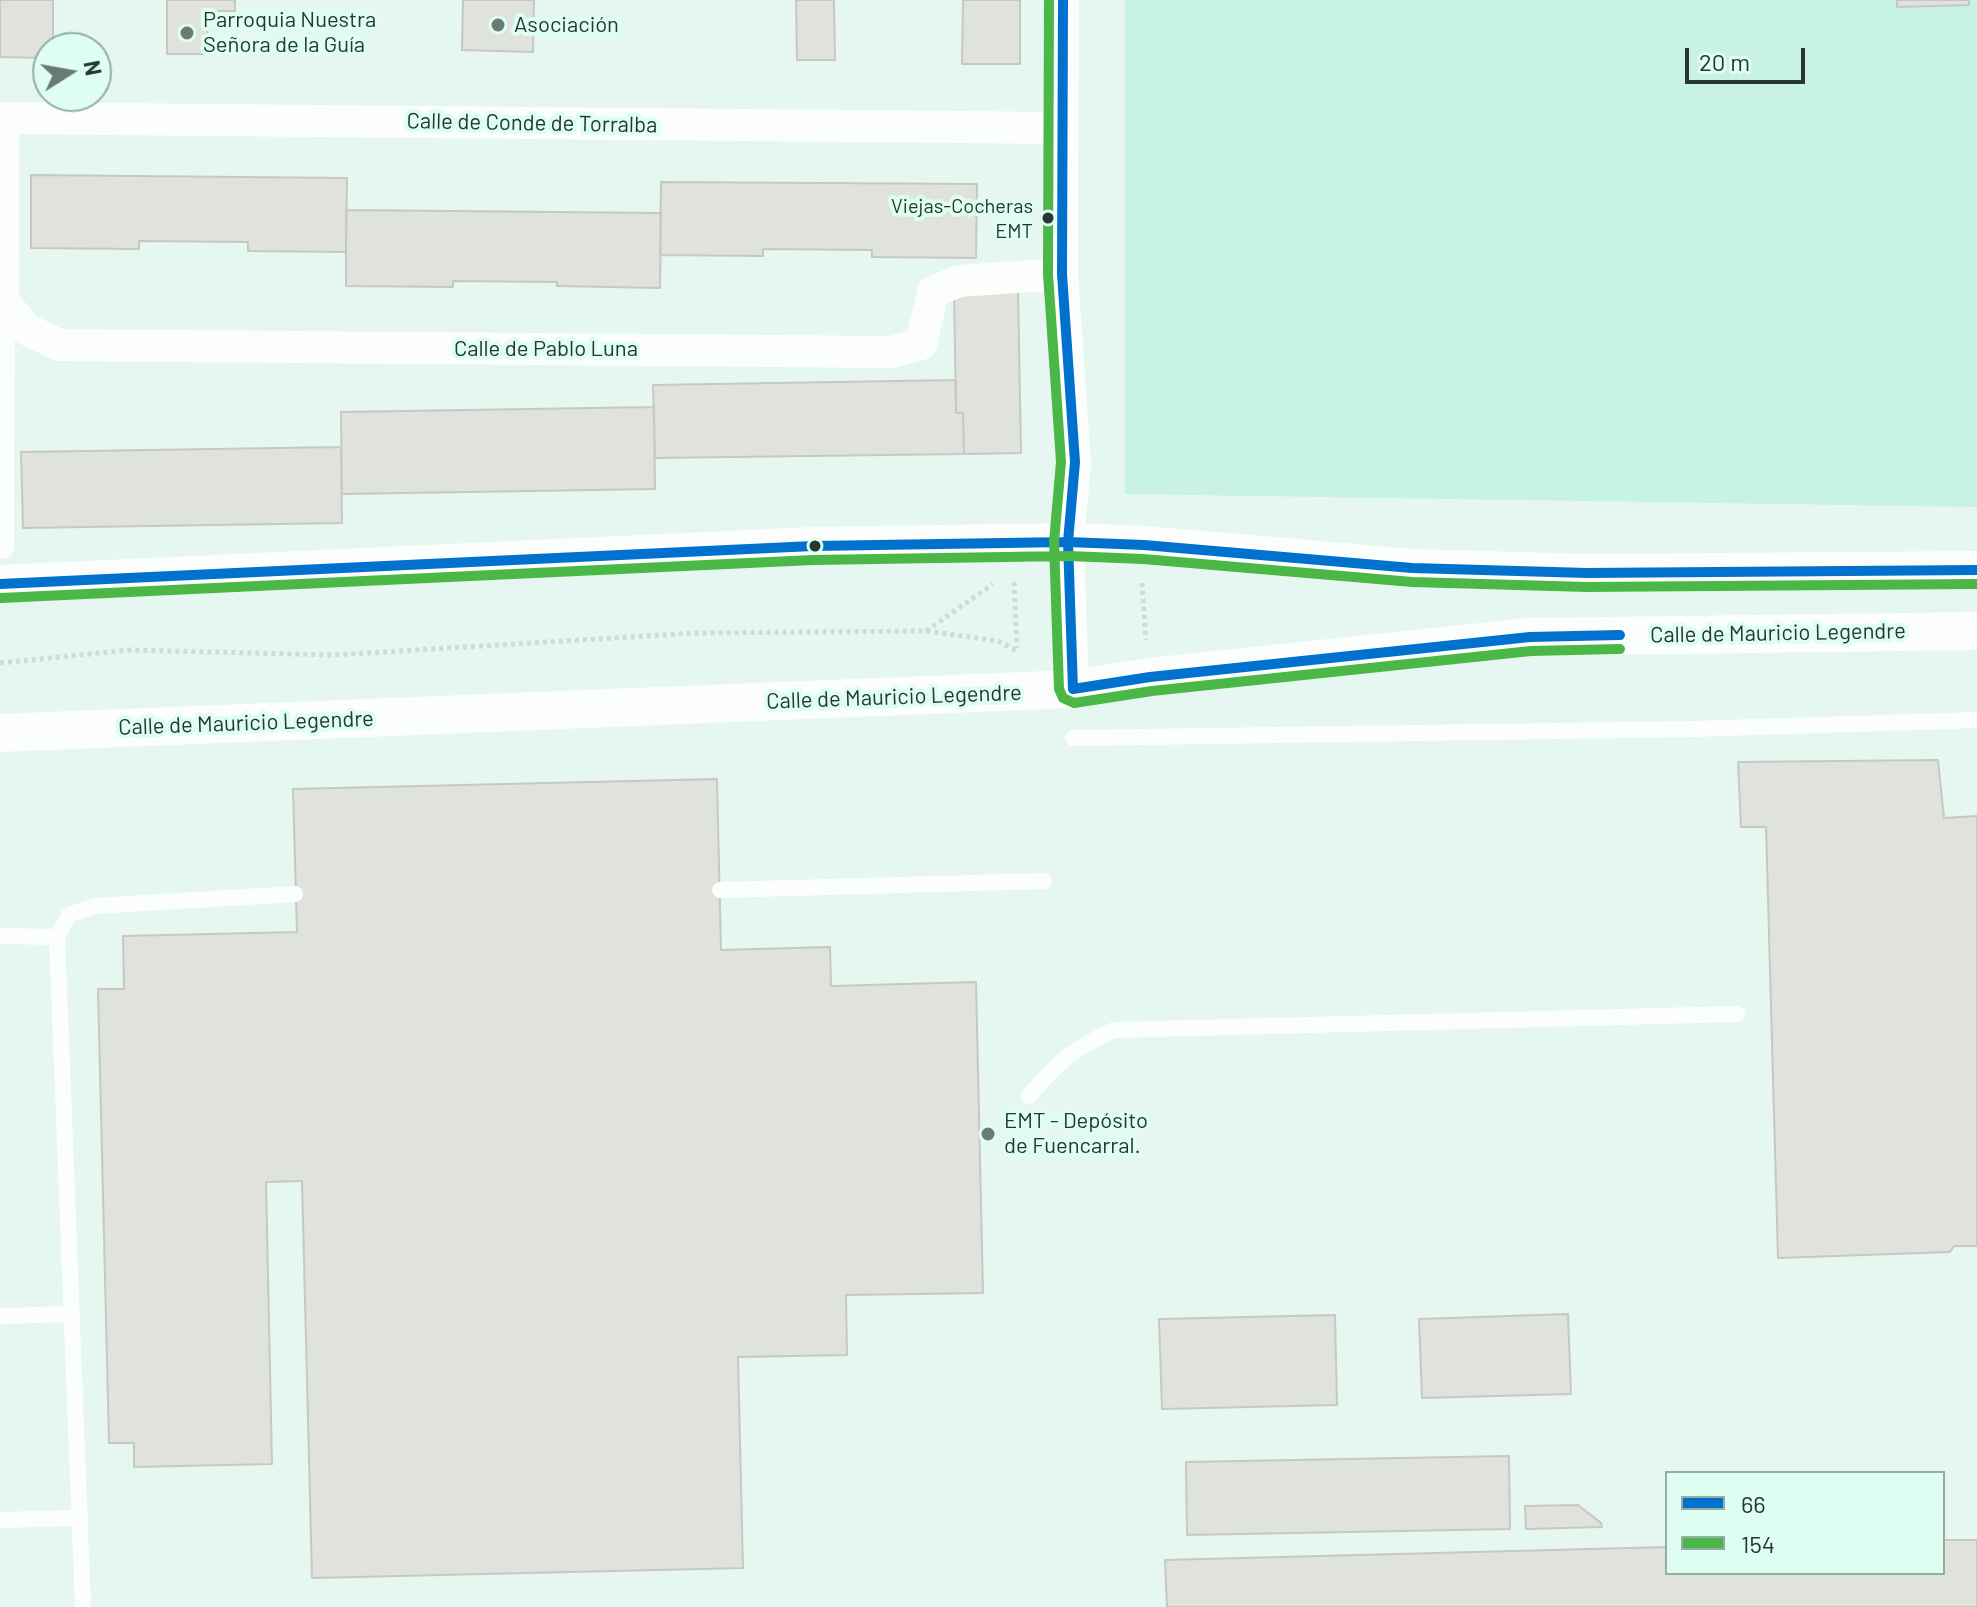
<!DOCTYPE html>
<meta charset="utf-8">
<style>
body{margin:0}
#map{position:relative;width:1977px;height:1607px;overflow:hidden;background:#e5f7f0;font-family:Barlow,sans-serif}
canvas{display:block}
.legend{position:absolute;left:1665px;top:1471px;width:280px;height:104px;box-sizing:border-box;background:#defef2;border:2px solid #95aea5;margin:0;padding:10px 14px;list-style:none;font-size:24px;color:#273731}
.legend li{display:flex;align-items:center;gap:16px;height:40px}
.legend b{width:40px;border:2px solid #95aea5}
.north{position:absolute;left:32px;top:32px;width:80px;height:80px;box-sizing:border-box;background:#defef2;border:2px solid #95aea5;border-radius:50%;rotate:79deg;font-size:22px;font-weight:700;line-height:32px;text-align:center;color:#273731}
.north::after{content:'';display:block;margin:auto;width:28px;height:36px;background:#6a7a74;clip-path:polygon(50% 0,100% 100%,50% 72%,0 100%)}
.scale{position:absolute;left:1685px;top:48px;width:120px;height:36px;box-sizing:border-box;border:4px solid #273731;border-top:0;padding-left:10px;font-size:24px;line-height:28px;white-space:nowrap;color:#273731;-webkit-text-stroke:6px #defef2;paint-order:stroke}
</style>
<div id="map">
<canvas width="1977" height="1607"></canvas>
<ul class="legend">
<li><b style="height:10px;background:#0072ce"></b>66</li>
<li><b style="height:10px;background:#4ab747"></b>154</li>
</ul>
<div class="north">N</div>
<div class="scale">20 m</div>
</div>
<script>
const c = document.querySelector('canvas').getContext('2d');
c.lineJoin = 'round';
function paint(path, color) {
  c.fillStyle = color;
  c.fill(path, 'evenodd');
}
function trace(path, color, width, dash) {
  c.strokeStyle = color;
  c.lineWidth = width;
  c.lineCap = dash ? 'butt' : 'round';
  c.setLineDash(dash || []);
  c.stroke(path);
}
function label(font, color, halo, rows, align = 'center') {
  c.font = font + ' Barlow,sans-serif';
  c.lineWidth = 8;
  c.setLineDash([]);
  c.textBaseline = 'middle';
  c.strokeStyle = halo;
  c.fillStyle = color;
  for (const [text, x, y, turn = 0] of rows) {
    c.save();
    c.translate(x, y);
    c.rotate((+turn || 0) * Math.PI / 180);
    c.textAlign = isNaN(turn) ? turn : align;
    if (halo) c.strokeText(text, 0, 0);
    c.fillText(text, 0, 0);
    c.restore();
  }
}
paint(new Path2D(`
 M1125,0H1977V507L1125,494Z`), '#c8f2e3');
const building = new Path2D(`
 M0,0H53V48H48V58L0,57Z
 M167,0H235V11H207L208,54H167Z
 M463,0H534L533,52L462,50Z
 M796,0H834L835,60H797Z
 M963,0H1020V64H962Z
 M1897,0H1969V5L1897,7Z
 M31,175L347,178L346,252L248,251V242L139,241V249L31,248Z
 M661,182L977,184L976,258L872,257V250L763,249V256L660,255Z
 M346,210L661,213L660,288L557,286V282L453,281V287L346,286Z
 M1018,289L1021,453L964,454L963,413H956L954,290Z
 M956,380V413H963L964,454L655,458L653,385Z
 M654,407L655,489L342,494L341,412Z
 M341,447L342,523L23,528L21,452Z
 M1938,760L1944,818L1977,816V1246H1954L1950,1252L1778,1258L1766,827H1741L1738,762Z
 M717,779L721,950L830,947L831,986L976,982L983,1293L846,1295L847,1355L738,1357L743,1568L312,1578L302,1181L266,1182L272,1464L134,1467V1443H109L98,989H124L123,936L297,932L293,789Z
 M1568,1314L1571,1394L1422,1398L1419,1319Z
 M1335,1315L1337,1405L1162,1409L1159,1319Z
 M1509,1456L1510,1529L1187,1535L1186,1462Z
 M1578,1505L1601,1523L1602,1527L1526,1529L1525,1506Z
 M1943,1540H1977V1607H1167L1165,1560L1667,1547V1573H1943Z`);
paint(building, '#e0e2dc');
trace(building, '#c7c8c3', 2);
trace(new Path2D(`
 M1014,582L1017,648
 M1142,583L1146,640
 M926,631L993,584
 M0,663L129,650L333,655L696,633L926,631L998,641L1017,651`), '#d4d9d7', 5, [4, 4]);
trace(new Path2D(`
 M1073,738L1691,729L1977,720
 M720,890L1044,881
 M0,936L57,937L83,1607
 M57,937L69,915L95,906L295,894
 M1029,1096C1057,1063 1074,1048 1114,1030L1737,1014
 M0,1316L72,1314
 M0,1520L80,1518`), '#fbfefd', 16);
trace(new Path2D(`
 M2,547L3,301`), '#fbfefd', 24);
trace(new Path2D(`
 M1063,0L1062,274L1075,462L1068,542L1073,689
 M0,118L1063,128
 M3,118V301L26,329L59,345L892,352L921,344L933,292L959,281L1062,274`), '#fbfefd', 32);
trace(new Path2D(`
 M0,584L813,546L1068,542L1144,545L1412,568L1587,573L1977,570
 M0,733L1073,689L1150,677L1530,637L1977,631`), '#fbfefd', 38);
trace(new Path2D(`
 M1063,0L1062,274L1075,462L1068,542L1073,689L1150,677L1530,637L1620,635
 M0,584L813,546L1068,542L1144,545L1412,568L1587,573L1977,570`), '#0072ce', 10);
trace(new Path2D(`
 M1049,0L1048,274L1061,462L1054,542L1059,689L1063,698L1074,703L1152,691L1531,651L1620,649
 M1,598L813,560L1068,556L1143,559L1412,582L1587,587L1977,584`), '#4ab747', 10);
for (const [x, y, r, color] of [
 [498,25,8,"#6a7a74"],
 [187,33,8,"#6a7a74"],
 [1048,218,7,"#273731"],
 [815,546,7,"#273731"],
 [988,1134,8,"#6a7a74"]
]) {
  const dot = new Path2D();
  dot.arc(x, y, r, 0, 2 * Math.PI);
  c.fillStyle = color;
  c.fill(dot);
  trace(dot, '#defef2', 3);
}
label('20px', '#273731', '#defef2', [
 ["Viejas-Cocheras",1033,206],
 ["EMT",1033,231]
], 'right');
label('22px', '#273731', '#defef2', [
 ["Parroquia Nuestra",203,20],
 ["Señora de la Guía",203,45],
 ["Asociación",514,25],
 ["EMT - Depósito",1004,1121],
 ["de Fuencarral.",1004,1146]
], 'left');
label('22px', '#273731', '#defef2', [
 ["Calle de Conde de Torralba",532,123,1],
 ["Calle de Pablo Luna",546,349],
 ["Calle de Mauricio Legendre",1778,633,-1],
 ["Calle de Mauricio Legendre",894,697,-2],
 ["Calle de Mauricio Legendre",246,723,-2]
]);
</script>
